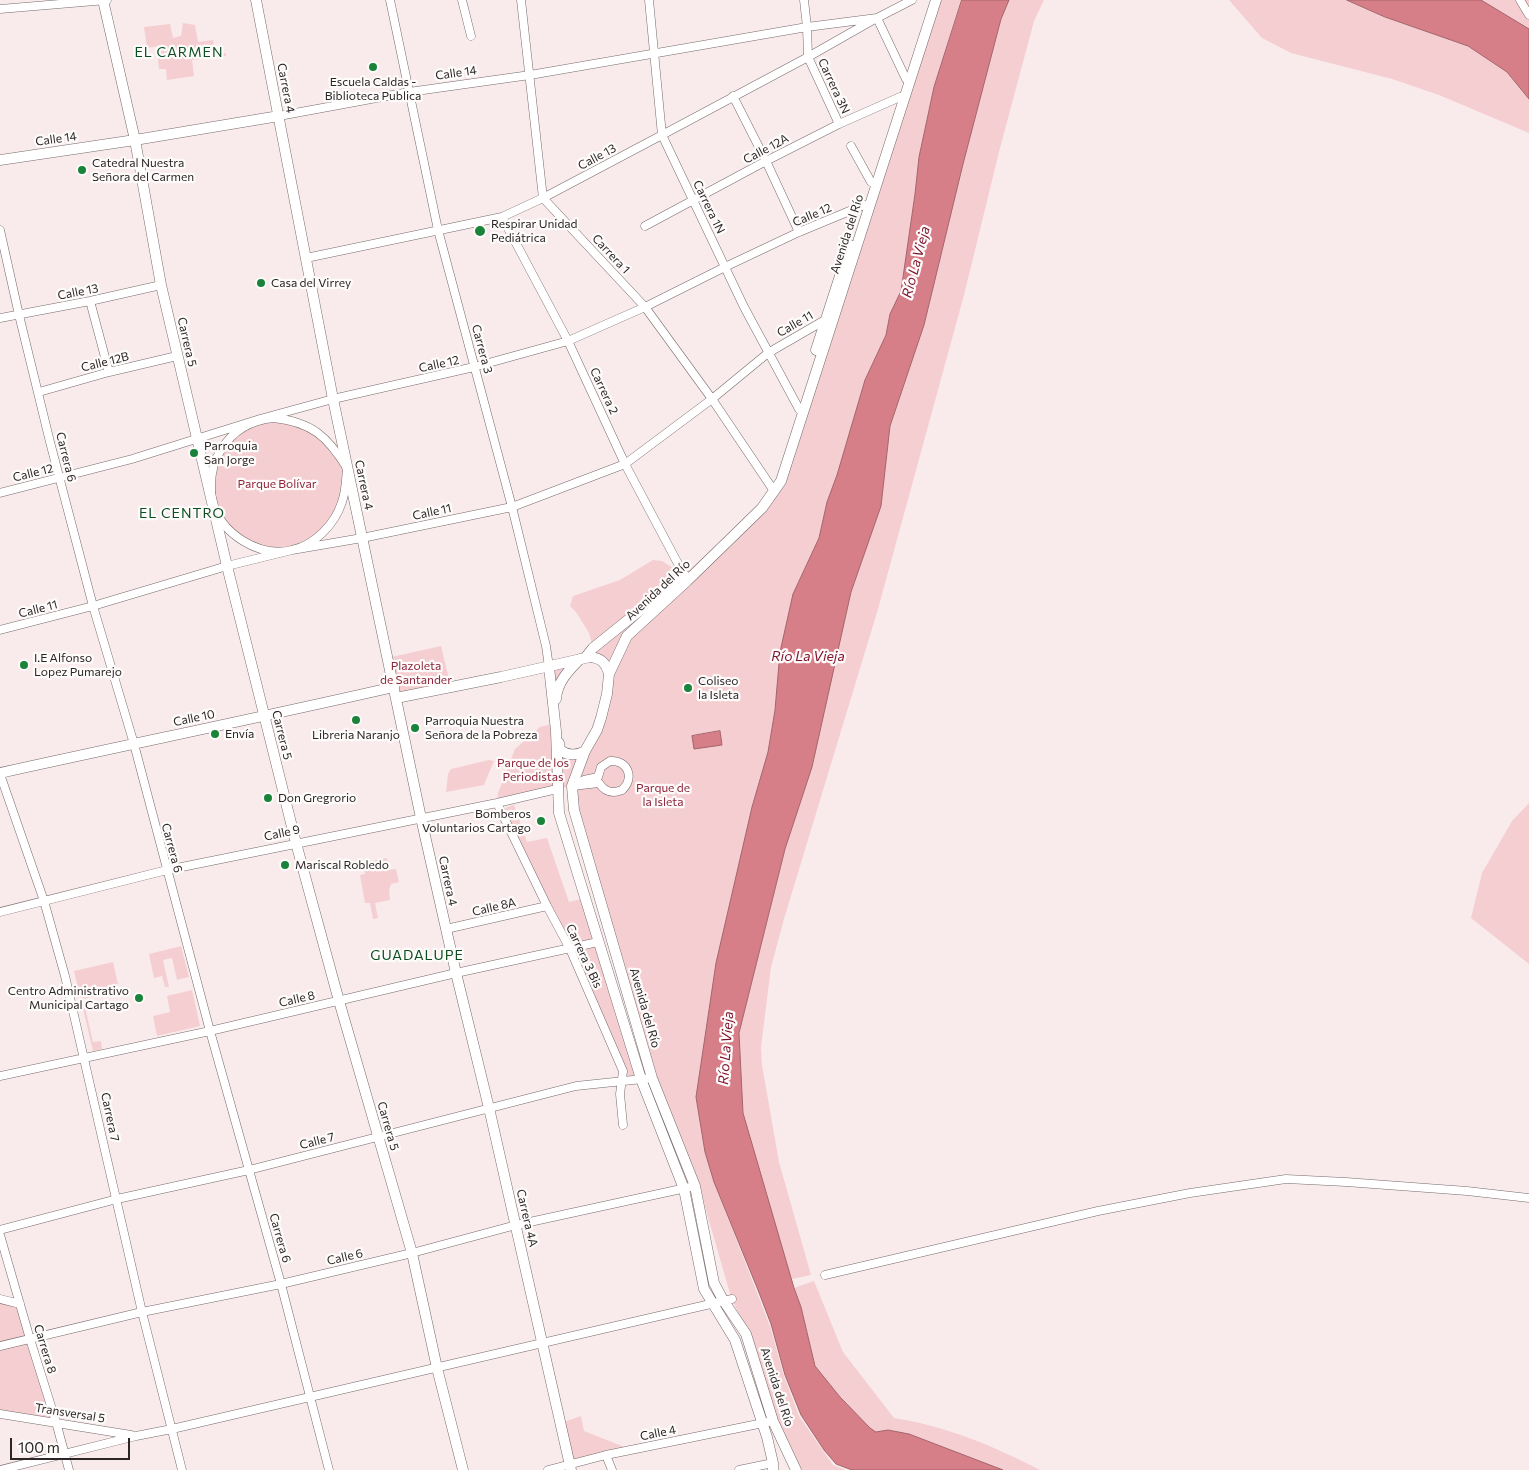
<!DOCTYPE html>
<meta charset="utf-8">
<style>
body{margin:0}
#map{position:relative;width:1529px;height:1470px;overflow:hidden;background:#f9ebec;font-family:Commissioner,sans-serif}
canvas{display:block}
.scale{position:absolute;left:10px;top:1438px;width:120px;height:22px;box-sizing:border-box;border:2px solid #2b2526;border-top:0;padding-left:6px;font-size:15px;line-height:18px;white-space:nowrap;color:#2b2526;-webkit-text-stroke:4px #fefbfb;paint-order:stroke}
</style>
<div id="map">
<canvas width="1529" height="1470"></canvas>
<div class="scale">100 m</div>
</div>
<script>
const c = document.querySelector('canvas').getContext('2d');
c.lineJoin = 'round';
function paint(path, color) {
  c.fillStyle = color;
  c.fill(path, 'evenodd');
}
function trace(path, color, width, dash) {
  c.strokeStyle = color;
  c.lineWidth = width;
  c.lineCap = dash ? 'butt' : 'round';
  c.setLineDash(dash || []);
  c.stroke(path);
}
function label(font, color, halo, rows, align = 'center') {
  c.font = font + ' Commissioner,sans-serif';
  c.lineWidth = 4.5;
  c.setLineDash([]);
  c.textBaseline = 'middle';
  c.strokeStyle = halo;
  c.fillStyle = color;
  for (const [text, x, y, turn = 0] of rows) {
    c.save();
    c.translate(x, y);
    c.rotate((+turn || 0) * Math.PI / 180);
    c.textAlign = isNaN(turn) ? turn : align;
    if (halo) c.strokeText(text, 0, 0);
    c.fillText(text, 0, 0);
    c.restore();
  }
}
paint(new Path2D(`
 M938,0H962L934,87L919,157L915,194L901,291L890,314L886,335L865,380L837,475L827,502L819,538L793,594L768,752L752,807L716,963L696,1097L705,1152L714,1182L770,1326L784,1376L799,1416L833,1465L846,1470H801L776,1422L756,1350L731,1297L705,1207L700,1186L652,1078L571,786L497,803L498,793L515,749L540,727L556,723L549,667L581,658L556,694L559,746L572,755L591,741L609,674L596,658L589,633L576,612L570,606L573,596L620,580L653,560L662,561L684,575L751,513L781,481Z
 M1009,0H1044L1034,21L1000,148L964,295L878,609L784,919L771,967L761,1047L762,1065L779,1162L811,1275L792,1279L781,1246L743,1113L739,1033L785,849L812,767L851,592L881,506L890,426L924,325L963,164L1001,19Z
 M1229,0H1347L1385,17L1468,46L1507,72L1529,99V133L1439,95L1392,79L1291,53L1262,38Z
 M1481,0H1529V29Z
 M183,23L195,25L198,42L213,40L215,54L226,53V56L192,60L194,76L167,80L166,69H159L158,60L160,52L159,46L147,48L144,27L170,24L173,38L181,36Z
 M274,418L313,429L347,468L339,510L311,541L280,551L243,541L217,513L211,481L213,471L233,435Z
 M441,646L451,687L396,698L387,658Z
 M489,760L494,761L484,785L446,792L448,774L451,769Z
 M1529,803V964L1471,918L1482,873L1512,821Z
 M514,805L527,842L547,838L569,902L585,898L641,1079L622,1081L623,1071L570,949L502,815L507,807Z
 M387,858L389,870L396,869L399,882L391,884L389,890L390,900L375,903L378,918L373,919L370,903H365L360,875L365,874L363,863Z
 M181,946L189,977L177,980L172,958L163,960L169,987H165L162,976L154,978L149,954Z
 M113,962L118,984L107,987L108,993L83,999L93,1042L101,1041L102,1049L93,1051L74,971Z
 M192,990L200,1026L157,1036L153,1016L170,1012L167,996Z
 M814,1281L843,1352L894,1418C946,1426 994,1446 1040,1470H1002L909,1434L888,1430L877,1432L870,1428L857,1416L840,1397L815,1366L801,1307L794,1288Z
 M0,1299L20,1304L53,1422L0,1414Z
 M581,1416L584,1431L627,1448L571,1462L564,1422Z`), '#f5ced1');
const water = new Path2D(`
 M962,0H1009L1001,19L963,164L924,325L890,426L881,506L851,592L812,767L785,849L739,1033L743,1113L794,1288L801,1307L815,1366L840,1397L870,1428L876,1432L888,1430L909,1434L1003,1470H852L836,1464L824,1450L801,1415L785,1375L771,1324L758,1290L714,1182L705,1152L696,1097L716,963L752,807L768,752L775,710L780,652L793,594L819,538L827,502L837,475L865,380L886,335L890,314L901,291L915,194L919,157L934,87Z
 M1347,0H1481L1529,29V99L1507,72L1468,46L1385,17Z
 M720,731L722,745L694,749L692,736Z`);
paint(water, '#d77f88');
trace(water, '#a3646b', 1);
const street = new Path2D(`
 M390,0L438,230L512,507L546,646L549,667
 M462,0L471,36
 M521,0L543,198L645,307L712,399L774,491
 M649,0L662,135L744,307L799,409
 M804,0L807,27L808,57L839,124
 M1520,0L1529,15
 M0,9L107,0
 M877,18L906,79
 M733,96L766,161L799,232
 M279,116L409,92L530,75L807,27L877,18L912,0
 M851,146L871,182
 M502,217L568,341L625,464L684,575
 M645,226L766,161L839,124L900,97
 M0,230L19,315L50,442L93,606L134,744L210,1031L281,1284L329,1470
 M306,258L502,217L543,198L662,135L808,57L873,20
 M90,301L109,372
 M0,318L90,301L161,285
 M39,392L109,372L177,356
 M274,418C312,422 328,437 347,468C346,479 346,491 342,502C335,524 315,545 292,550C259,558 221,534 212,501C211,497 211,491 211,486C211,473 214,460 221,450C233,430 251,420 274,418Z
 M0,493L132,459L260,419L333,399L474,367L568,341L645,307L725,267L799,232L864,205
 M0,630L93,606L227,566L292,550L362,538L512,507L625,464L712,399L768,353L825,320
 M610,761C628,760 635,778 622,790C612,794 605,792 599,783L572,786L584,780L598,777L601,767Z
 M0,774L44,901L65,976L142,1312L182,1470
 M497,803L547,906L570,949L623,1071L620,1094L623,1125
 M0,912L167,870L497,803L557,789
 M446,929L547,906
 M0,1076L210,1031L456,973L598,942
 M0,1230L117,1199L249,1170L576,1086L652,1078
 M0,1235L30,1339L56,1422L69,1470
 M825,1275L1098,1211L1190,1193L1286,1179L1346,1182L1467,1191L1529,1198
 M0,1299L20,1304
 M0,1346L142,1312L281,1284L412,1253L516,1225L695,1186
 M0,1414L131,1435
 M606,1455L612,1470
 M0,1470L136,1436L172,1429L732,1299
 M548,1470L606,1455L773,1421
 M739,1470L773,1463`);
const secondary = new Path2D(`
 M103,0L135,140L161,285L227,566L296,843L339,1001L412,1253L437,1368L463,1470
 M256,0L333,399L421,818L456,973L489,1108L571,1470
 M0,160L135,140L279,116
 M816,350L850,245
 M585,658L593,648L684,575
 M549,667L556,731L559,813L641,1079L684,1189L704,1289L735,1340L767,1437L773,1463V1470
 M396,698L501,677L590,657C601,658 606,663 609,674
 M556,699C557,682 569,670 580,659
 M559,743L560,750C568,756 576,756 585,751
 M0,773C131,744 263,717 394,687
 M796,1470L773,1421L746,1334L723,1300L714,1283L695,1186L652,1078L574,810L572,786L585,751L597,730L601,718L607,694L609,674L627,636L687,581L762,508L781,481L936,0`);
trace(street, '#766a6b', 9);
trace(secondary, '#766a6b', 11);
trace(street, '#fff', 8);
trace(secondary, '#fff', 10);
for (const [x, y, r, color] of [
 [373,67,5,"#188339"],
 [82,170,5,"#188339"],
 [480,231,6,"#188339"],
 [261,283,5,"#188339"],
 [194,453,5,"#188339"],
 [24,665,5,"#188339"],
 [688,688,5,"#188339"],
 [356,720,5,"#188339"],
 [415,728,5,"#188339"],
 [215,734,5,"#188339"],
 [268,798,5,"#188339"],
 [541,821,5,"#188339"],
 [285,865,5,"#188339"],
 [139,998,5,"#188339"]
]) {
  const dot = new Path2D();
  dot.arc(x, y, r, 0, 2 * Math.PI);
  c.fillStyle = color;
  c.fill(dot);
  trace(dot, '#fefbfb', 2);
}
label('12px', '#2b2526', '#fefbfb', [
 ["Calle 14",456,73,-8],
 ["Carrera 3N",834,86,65],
 ["Carrera 4",286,88,79],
 ["Calle 14",56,139,-8],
 ["Calle 12A",766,149,-28],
 ["Calle 13",597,157,-28],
 ["Carrera 1N",709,207,64],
 ["Calle 12",812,215,-23],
 ["Avenida del Río",847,234,-72],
 ["Carrera 1",611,254,47],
 ["Calle 13",78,292,-11],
 ["Calle 11",795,324,-30],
 ["Carrera 5",187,342,77],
 ["Carrera 3",482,349,75],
 ["Calle 12B",105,362,-14],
 ["Calle 12",439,364,-12],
 ["Carrera 2",604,391,65],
 ["Carrera 6",66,457,76],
 ["Calle 12",33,473,-14],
 ["Carrera 4",364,485,78],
 ["Calle 11",432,512,-12],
 ["Avenida del Río",658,590,-43],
 ["Calle 11",38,609,-14],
 ["Calle 10",194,718,-12],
 ["Carrera 5",282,735,76],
 ["Calle 9",282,833,-12],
 ["Carrera 6",172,848,75],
 ["Carrera 4",448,881,78],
 ["Calle 8A",494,907,-13],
 ["Carrera 3 Bis",584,956,65],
 ["Calle 8",297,999,-13],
 ["Avenida del Río",645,1008,74],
 ["Carrera 7",110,1117,78],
 ["Carrera 5",388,1126,74],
 ["Calle 7",317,1141,-14],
 ["Carrera 4A",527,1218,77],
 ["Carrera 6",280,1238,74],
 ["Calle 6",345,1257,-13],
 ["Carrera 8",45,1349,73],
 ["Avenida del Río",777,1387,72],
 ["Transversal 5",70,1413,9],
 ["Calle 4",658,1433,-11]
]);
label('12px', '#2b2526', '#fefbfb', [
 ["Escuela Caldas -",373,82,"center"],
 ["Biblioteca Publica",373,96,"center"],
 ["Catedral Nuestra",92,163],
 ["Señora del Carmen",92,177],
 ["Respirar Unidad",491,224],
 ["Pediátrica",491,238],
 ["Casa del Virrey",271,283],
 ["Parroquia",204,446],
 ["San Jorge",204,460],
 ["I.E Alfonso",34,658],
 ["Lopez Pumarejo",34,672],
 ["Coliseo",698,681],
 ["la Isleta",698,695],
 ["Parroquia Nuestra",425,721],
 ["Señora de la Pobreza",425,735],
 ["Envía",225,734],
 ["Libreria Naranjo",356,735,"center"],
 ["Don Gregrorio",278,798],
 ["Bomberos",531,814,"right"],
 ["Voluntarios Cartago",531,828,"right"],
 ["Mariscal Robledo",295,865],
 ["Centro Administrativo",129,991,"right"],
 ["Municipal Cartago",129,1005,"right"]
], 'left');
label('12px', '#8d2439', '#fefbfb', [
 ["Parque Bolívar",277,484],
 ["Plazoleta",416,666],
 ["de Santander",416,680],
 ["Parque de los",533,763],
 ["Periodistas",533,777],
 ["Parque de",663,788],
 ["la Isleta",663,802]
]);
c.letterSpacing = '1px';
label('14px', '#0b4f20', '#fefbfb', [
 ["EL CARMEN",179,52],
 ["EL CENTRO",182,513],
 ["GUADALUPE",417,955]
]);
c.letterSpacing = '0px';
label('italic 14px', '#7e132d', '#fefbfb', [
 ["Río La Vieja",916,262,-75],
 ["Río La Vieja",808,656],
 ["Río La Vieja",726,1048,-86]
]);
</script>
